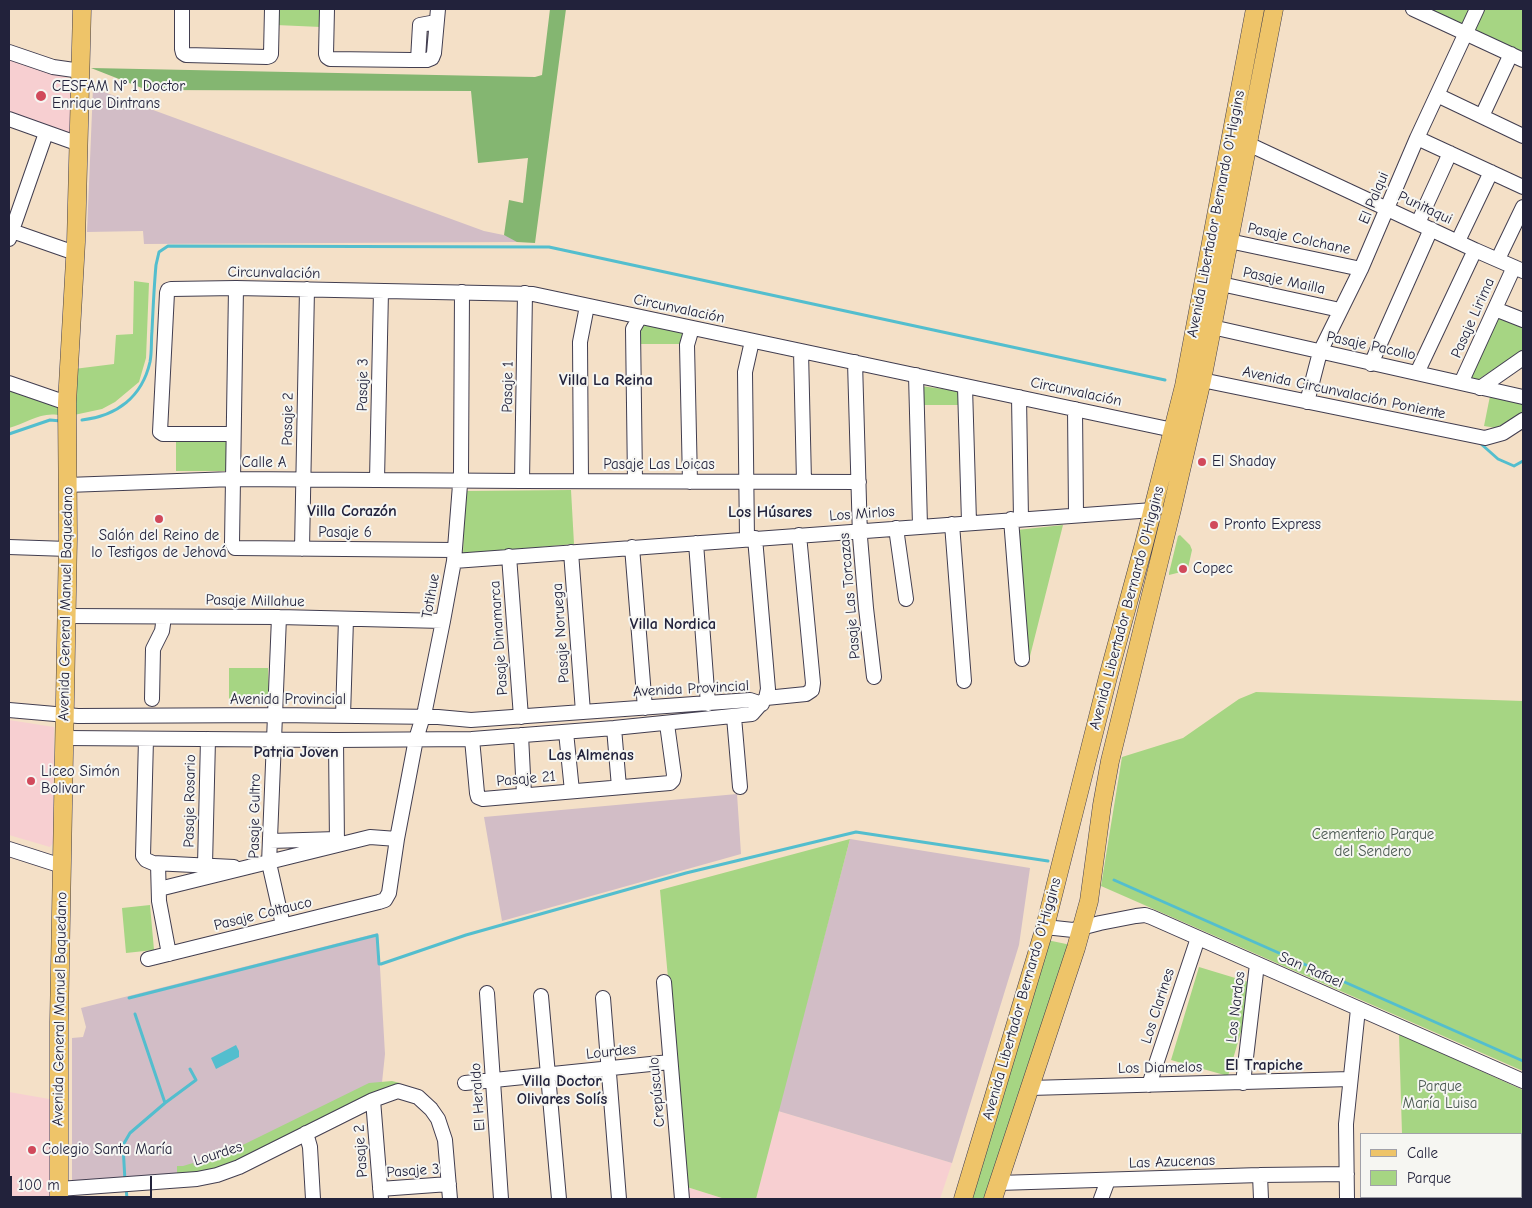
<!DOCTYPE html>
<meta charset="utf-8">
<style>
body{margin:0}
#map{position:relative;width:1532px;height:1208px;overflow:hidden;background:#f4e0c7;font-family:"Comic Neue",sans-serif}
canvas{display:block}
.frame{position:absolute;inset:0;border:10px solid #22223b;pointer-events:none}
.legend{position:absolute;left:1360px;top:1133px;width:162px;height:65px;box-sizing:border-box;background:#f6f6f2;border:1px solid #a1a1a9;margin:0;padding:6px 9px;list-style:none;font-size:15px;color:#22223b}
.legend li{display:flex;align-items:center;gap:10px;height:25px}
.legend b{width:25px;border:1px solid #a1a1a9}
.scale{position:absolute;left:10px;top:1176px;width:142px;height:22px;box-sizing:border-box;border:2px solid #22223b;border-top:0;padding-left:6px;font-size:15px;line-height:18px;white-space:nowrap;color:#22223b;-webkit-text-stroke:4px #f6f6f2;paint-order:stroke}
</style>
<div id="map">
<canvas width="1532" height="1208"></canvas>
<div class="frame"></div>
<ul class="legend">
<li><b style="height:6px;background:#eec469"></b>Calle</li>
<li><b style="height:14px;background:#a6d583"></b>Parque</li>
</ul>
<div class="scale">100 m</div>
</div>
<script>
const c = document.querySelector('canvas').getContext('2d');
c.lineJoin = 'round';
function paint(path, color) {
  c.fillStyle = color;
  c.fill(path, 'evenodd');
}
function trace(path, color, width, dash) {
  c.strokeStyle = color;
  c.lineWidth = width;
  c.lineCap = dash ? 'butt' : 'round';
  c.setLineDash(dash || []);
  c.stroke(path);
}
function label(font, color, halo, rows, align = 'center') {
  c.font = font + ' "Comic Neue",sans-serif';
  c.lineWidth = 4;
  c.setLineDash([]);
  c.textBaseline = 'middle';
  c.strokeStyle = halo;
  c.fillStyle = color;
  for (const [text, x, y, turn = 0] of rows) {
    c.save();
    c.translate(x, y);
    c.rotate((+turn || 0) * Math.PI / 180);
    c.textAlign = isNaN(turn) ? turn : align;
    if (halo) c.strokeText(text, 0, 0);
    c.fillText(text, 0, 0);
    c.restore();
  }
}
paint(new Path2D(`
 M9,57L74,80L73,136L9,112Z
 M9,720L54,727L53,843L50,847L9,835Z
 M9,1092L55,1100L56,1199H9Z
 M778,1111L952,1163L940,1199H756Z
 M687,1187L725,1199H688Z`), '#f7cfd1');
paint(new Path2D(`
 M93,88L484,231L518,238L517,242L144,244L143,231L87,232Z
 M737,794L741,854L502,921L484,817Z
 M850,839L1030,868L1019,945L952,1163L778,1111Z
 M378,933L385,1054L381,1092L214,1172L72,1184V1038L83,1037L86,1027L81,1008Z`), '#d2bdc6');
paint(new Path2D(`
 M276,9H321V27L276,25Z
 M1419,9H1523V57Z
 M134,281L149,283L146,358L139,382L115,402L102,409L74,415V369L114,364L116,335L133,334Z
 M1496,313L1523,324V350L1476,381L1466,378Z
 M643,325L685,332L681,344H638L639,331Z
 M9,383L63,402L62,416C43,410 27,423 9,428Z
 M921,386L958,391L960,405H922Z
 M1490,396L1523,403V412L1496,428L1484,426Z
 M176,441H226V471H176Z
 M571,490L574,544L463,554L465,491Z
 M1063,525L1028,664L1017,530Z
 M1180,535L1190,545L1192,550L1188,568L1185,571L1169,575V573L1178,536Z
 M229,668H268L269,697L263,701L229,702Z
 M1256,692L1523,701V1071L1101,886L1122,757L1183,738L1239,699Z
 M850,839L756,1199H725L687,1187L660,890Z
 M150,905L154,950L126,953L122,908Z
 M1047,940L1071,945L988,1199H972Z
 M1199,967L1255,984L1228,1076L1171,1060Z
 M1399,1034L1523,1090V1199H1404V1197H1521V1134H1402Z
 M392,1081L400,1083L214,1172L177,1178V1166H183L193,1163L194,1166L204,1164L369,1083Z`), '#a6d583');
paint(new Path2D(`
 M550,9H566L535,243L517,242L504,235L509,200L523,203L528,158L478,163L471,91L147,90L91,68L535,77L542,75Z`), '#84b671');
paint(new Path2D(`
 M236,1045L239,1051V1057L216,1069L211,1058Z`), '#53bece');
trace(new Path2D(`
 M82,420C117,416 142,397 150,362C152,352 151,341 152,331C153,309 154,287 156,265L159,252L168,246L549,247L1165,380
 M9,434L50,420L61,421
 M1480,443L1498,459L1514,466L1523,461
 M1114,880L1523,1061
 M381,964L466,935L686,873L856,832L1048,861
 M129,998L377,935L379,964
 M135,1014L165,1103
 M125,1181L123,1145L130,1133L165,1103L196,1080L190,1069
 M126,1187L127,1199`), '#53bece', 3);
const minor = new Path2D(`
 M182,9V49L183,53L186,55L267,57L270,56L271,54L272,9
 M327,9L326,54L327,57L330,59L411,60H427L432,58L434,53L438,9
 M1413,9L1523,60
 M9,52L53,67L81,71
 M418,60L420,25L436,22
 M1437,95L1523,136
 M1482,116L1511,54
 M9,119L79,144
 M1231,136L1475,250L1523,271
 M1417,138L1523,187
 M1418,223L1450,153
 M9,230L75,253
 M9,239L46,133
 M1229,241L1361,269
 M1458,241L1491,172
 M1498,259L1523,207
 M1221,284L1340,310
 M236,288L232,543L235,548L454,550
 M1495,309L1523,320
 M1212,327L1523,397
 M801,351L804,482
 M855,362L860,537L866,608L874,677
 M1371,364L1431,229
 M1417,373L1475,250
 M916,375L920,526
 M1192,378L1485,438L1503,433L1523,420
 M9,383L67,403
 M1461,383L1514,267
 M965,387L969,522
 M1480,388L1523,358
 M1019,397L1021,519
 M1307,402L1320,352L1361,269L1417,138L1477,9
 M1075,409L1076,514
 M233,434H163L160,432L167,293L168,290L171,289L236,288L533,294L1173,430
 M377,480L381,291
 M522,481L525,293
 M581,481L580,342L587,306
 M635,481L633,329L640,317
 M690,482L687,345L692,328
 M67,485L233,479L522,481L859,482
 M1011,519L1022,659
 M952,524L964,681
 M896,528L906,599
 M747,539L745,372L752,341
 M696,543L708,704
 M9,547L68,549
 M632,547L645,708
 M302,549L307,289
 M571,552L583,712
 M509,556L521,717
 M454,561L1153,510
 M67,616L279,617L443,621
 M279,617L269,863L283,925
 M766,698L806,694L812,690L813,683L799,535
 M152,699L153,649L162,631L164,617
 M9,710L78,716L276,715L438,717L471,720L750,700L762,704
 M343,716L346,619
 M734,717L740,787
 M614,728L619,787
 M566,732L572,791
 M521,735L524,795
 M65,738L336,740L472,739L614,728L752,714L766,698L768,689L755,538
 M146,739L143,856L146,860L153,863L234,867
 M472,739L477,793L478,797L483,799L670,783L673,780L674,775L667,724
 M336,740L337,845
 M270,841L337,839
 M9,849L62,866
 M158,864L159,901L169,954
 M205,865L208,739
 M159,889L370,837L397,839
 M1045,927L1073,930L1100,923L1136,916L1145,915L1151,917L1523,1081
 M148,959L379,902L385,900L389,893L397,839L416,739L425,710L443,621L454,561L461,472L462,292
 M664,982L682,1199
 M487,993L501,1199
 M541,996L559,1199
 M603,998L619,1199
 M465,1083L670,1062
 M1243,1083L1257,964
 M1149,1085L1198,938
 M1030,1088L1350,1079
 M373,1100L381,1199
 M306,1133L310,1147L313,1199
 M1260,1175L1261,1199
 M998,1183L1260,1175L1347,1174
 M59,1189L197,1179L217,1175L239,1167L373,1100L398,1091L418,1097L431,1109L438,1119L445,1140L450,1199
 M380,1189L449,1184
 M1101,1199L1108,1180
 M1347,1199L1346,1124L1358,1009`);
const major = new Path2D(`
 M59,1199V1022L68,538L67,403L76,242L82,9
 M963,1199L1045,927L1108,677L1144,544L1184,386L1255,9
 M993,1199L1076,948L1089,901L1102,805L1110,761L1172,509L1202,380L1274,9`);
trace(minor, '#423e50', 16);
trace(major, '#423e50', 19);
trace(minor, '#fff', 14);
trace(major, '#eec469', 18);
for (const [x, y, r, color] of [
 [41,96,6,"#d1495b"],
 [1202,462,5,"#d1495b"],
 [159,519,5,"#d1495b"],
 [1214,525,5,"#d1495b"],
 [1183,569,5,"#d1495b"],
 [31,781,5,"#d1495b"],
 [32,1150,5,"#d1495b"]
]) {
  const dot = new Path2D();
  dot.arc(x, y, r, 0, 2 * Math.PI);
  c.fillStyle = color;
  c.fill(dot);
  trace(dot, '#f6f6f2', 2);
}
label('15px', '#22223b', '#f6f6f2', [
 ["CESFAM N° 1 Doctor",52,87],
 ["Enrique Dintrans",52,104],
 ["El Shaday",1212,462],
 ["Pronto Express",1224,525],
 ["Salón del Reino de",159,536,"center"],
 ["lo Testigos de Jehová",159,553,"center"],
 ["Copec",1193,569],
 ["Liceo Simón",41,772],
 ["Bolivar",41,789],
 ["Colegio Santa María",42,1150]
], 'left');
label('15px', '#22223b', '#f6f6f2', [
 ["El Palqui",1374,198,-67],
 ["Punitaqui",1425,208,25],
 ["Avenida Libertador Bernardo O'Higgins",1216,214,-79],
 ["Pasaje Colchane",1299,239,12],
 ["Circunvalación",274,273,1],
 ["Pasaje Mailla",1284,281,12],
 ["Circunvalación",679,309,12],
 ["Pasaje Lirima",1473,318,-66],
 ["Pasaje Pacollo",1371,346,12],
 ["Pasaje 3",363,385,-89],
 ["Pasaje 1",508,387,-89],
 ["Circunvalación",1076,392,12],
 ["Avenida Circunvalación Poniente",1344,393,12],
 ["Pasaje 2",288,419,-89],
 ["Calle A",264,463],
 ["Pasaje Las Loicas",659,465],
 ["Los Mirlos",862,514,-4],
 ["Pasaje 6",345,533],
 ["Totihue",431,596,-80],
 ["Pasaje Las Torcazas",850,596,-95],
 ["Pasaje Millahue",255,601,1],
 ["Avenida General Manuel Baquedano",66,604,-89],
 ["Avenida Libertador Bernardo O'Higgins",1127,608,-75],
 ["Pasaje Noruega",561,633,-94],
 ["Pasaje Dinamarca",499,638,-94],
 ["Avenida Provincial",691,689,-3],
 ["Avenida Provincial",288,700],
 ["Pasaje 21",526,779,-5],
 ["Pasaje Rosario",190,801,-89],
 ["Pasaje Gultro",255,816,-89],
 ["Pasaje Coltauco",263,914,-14],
 ["San Rafael",1311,970,24],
 ["Avenida Libertador Bernardo O'Higgins",1022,999,-74],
 ["Los Clarines",1158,1006,-72],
 ["Los Nardos",1236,1007,-83],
 ["Avenida General Manuel Baquedano",60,1009,-89],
 ["Lourdes",611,1052,-6],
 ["Los Diamelos",1160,1068,-1],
 ["Crepúsculo",657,1092,-95],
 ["El Heraldo",478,1097,-94],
 ["Pasaje 2",361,1151,-94],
 ["Lourdes",218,1154,-18],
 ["Las Azucenas",1172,1162,-2],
 ["Pasaje 3",413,1171,-4]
]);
label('15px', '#4a5851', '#f6f6f2', [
 ["Cementerio Parque",1373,835],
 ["del Sendero",1373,852],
 ["Parque",1440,1087],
 ["María Luisa",1440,1104]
]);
label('bold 16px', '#22223b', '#f6f6f2', [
 ["Villa La Reina",606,380],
 ["Villa Corazón",352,511],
 ["Los Húsares",770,512],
 ["Villa Nordica",673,624],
 ["Patria Joven",296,752],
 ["Las Almenas",591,755],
 ["El Trapiche",1264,1065],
 ["Villa Doctor",562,1081],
 ["Olivares Solís",562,1099]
]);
</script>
